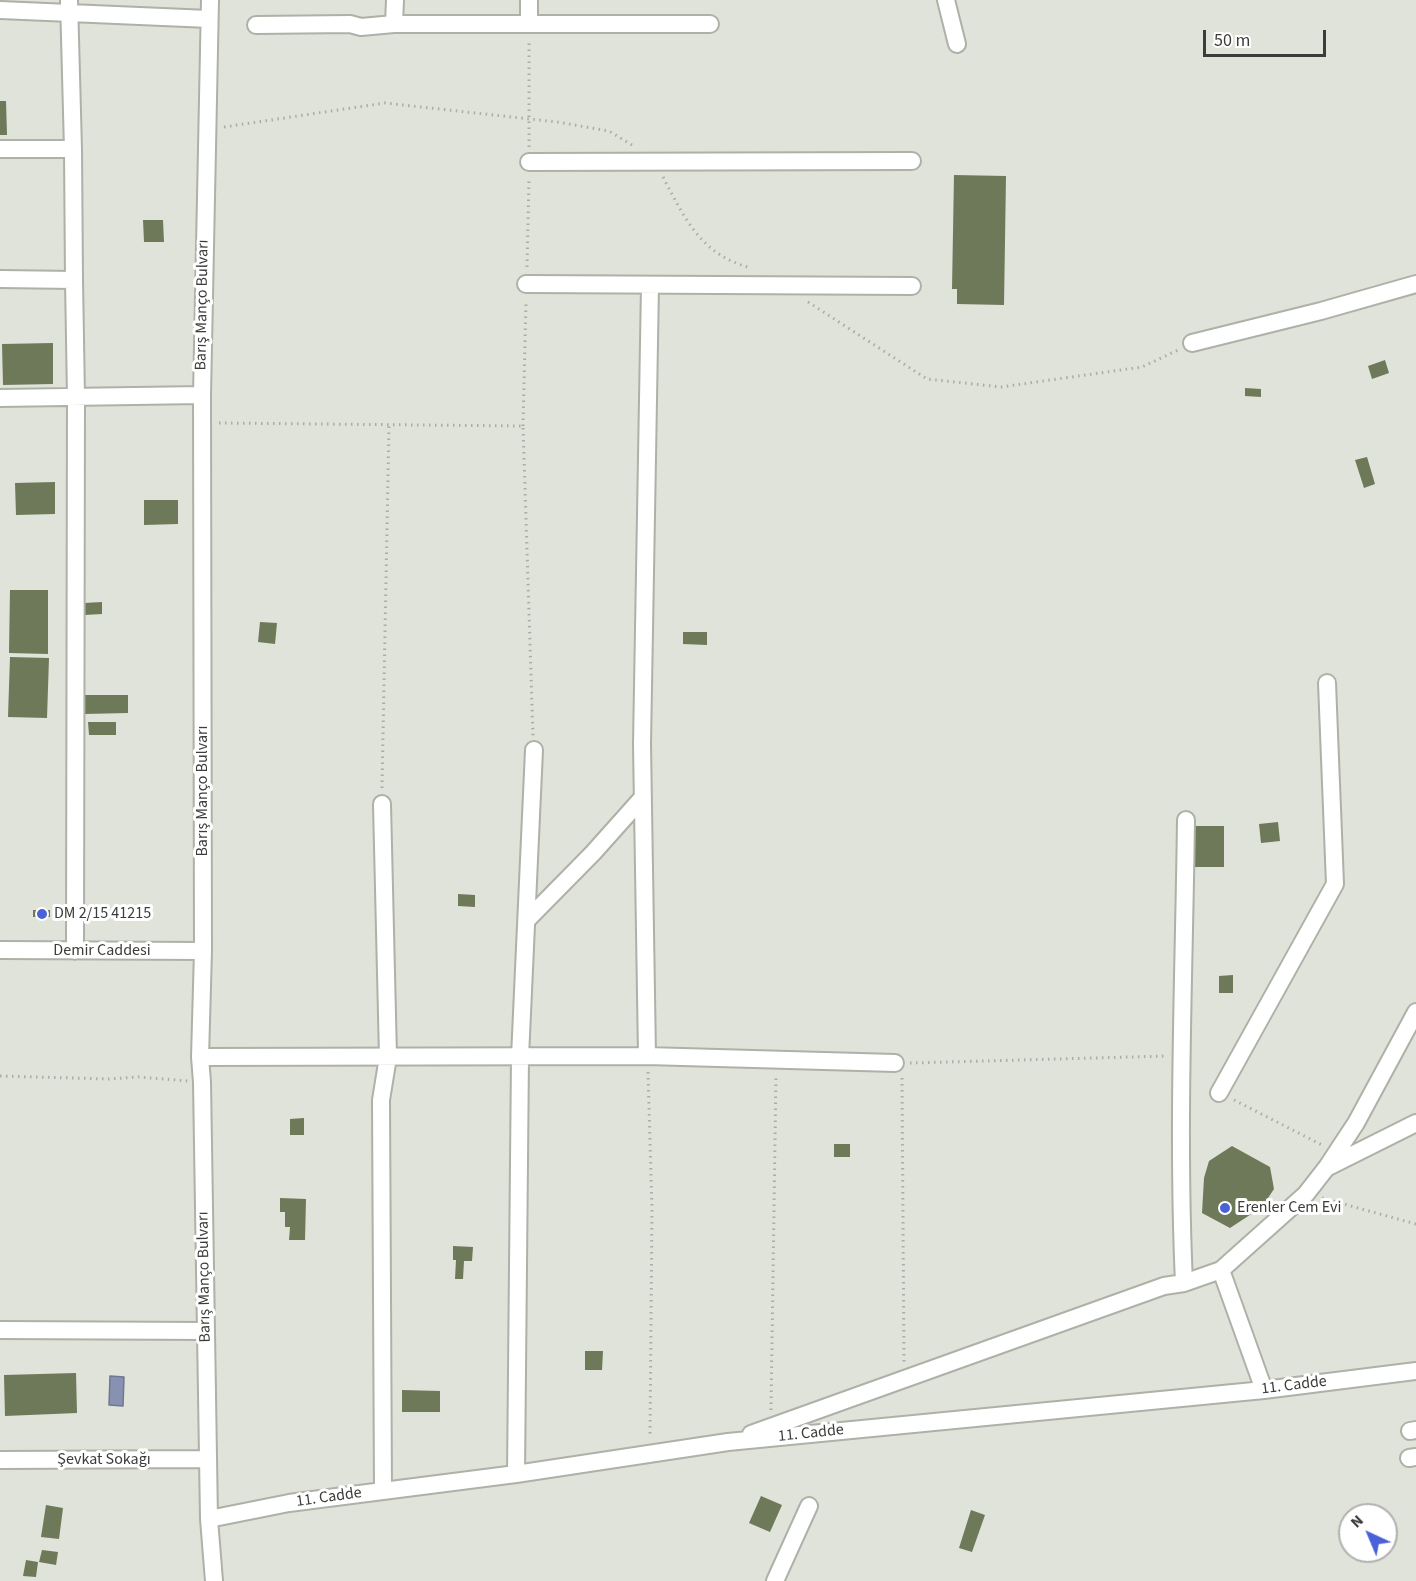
<!DOCTYPE html>
<meta charset="utf-8">
<style>
body{margin:0}
#map{position:relative;width:1416px;height:1581px;overflow:hidden;background:#dfe3d9;font-family:"Source Sans 3",sans-serif}
canvas{display:block}
.north{position:absolute;left:1338px;top:1503px;width:60px;height:60px;box-sizing:border-box;background:#fff;border:2px solid #b1b1b0;border-radius:50%;rotate:316deg;font-size:16px;font-weight:700;line-height:24px;text-align:center;color:#3c3d3a}
.north::after{content:'';display:block;margin:auto;width:21px;height:27px;background:#4a62d7;clip-path:polygon(50% 0,100% 100%,50% 72%,0 100%)}
.scale{position:absolute;left:1203px;top:30px;width:123px;height:27px;box-sizing:border-box;border:3px solid #3c3d3a;border-top:0;padding-left:8px;font-size:18px;line-height:21px;white-space:nowrap;color:#3c3d3a;-webkit-text-stroke:4px #fff;paint-order:stroke}
</style>
<div id="map">
<canvas width="1416" height="1581"></canvas>
<div class="north">N</div>
<div class="scale">50 m</div>
</div>
<script>
const c = document.querySelector('canvas').getContext('2d');
c.lineJoin = 'round';
function paint(path, color) {
  c.fillStyle = color;
  c.fill(path, 'evenodd');
}
function trace(path, color, width, dash) {
  c.strokeStyle = color;
  c.lineWidth = width;
  c.lineCap = dash ? 'butt' : 'round';
  c.setLineDash(dash || []);
  c.stroke(path);
}
function label(font, color, halo, rows, align = 'center') {
  c.font = font + ' "Source Sans 3",sans-serif';
  c.lineWidth = 6;
  c.setLineDash([]);
  c.textBaseline = 'middle';
  c.strokeStyle = halo;
  c.fillStyle = color;
  for (const [text, x, y, turn = 0] of rows) {
    c.save();
    c.translate(x, y);
    c.rotate((+turn || 0) * Math.PI / 180);
    c.textAlign = isNaN(turn) ? turn : align;
    if (halo) c.strokeText(text, 0, 0);
    c.fillText(text, 0, 0);
    c.restore();
  }
}
const water = new Path2D(`
 M110,1376L124,1377L123,1406L109,1405Z`);
paint(water, '#8792b3');
trace(water, '#70788f', 1.5);
paint(new Path2D(`
 M0,101H6L7,135H0Z
 M954,175L1006,176L1004,305L957,304V289H952Z
 M143,220H163L164,242H144Z
 M53,343V384L3,385L2,344Z
 M1385,360L1389,373L1372,379L1368,366Z
 M1245,388L1261,389V397L1245,396Z
 M1367,457L1375,484L1364,488L1355,460Z
 M55,482V514L16,515L15,483Z
 M144,500H178V524L144,525Z
 M10,590H48V654L9,653Z
 M102,602V614L84,615V603Z
 M260,622L277,623L275,644L258,642Z
 M683,632H707V645L683,644Z
 M10,657L49,658L47,718L8,717Z
 M84,695H128V713L84,714Z
 M88,722H116V735H89Z
 M1278,822L1280,841L1261,843L1259,824Z
 M1193,826H1224V867H1192Z
 M458,894L475,895V907L458,906Z
 M33,910H50V917H33Z
 M1233,975V993H1219V976Z
 M304,1118V1135H290V1119Z
 M834,1144H850V1157H834Z
 M1232,1146L1270,1167L1274,1189L1262,1207L1230,1228L1202,1213L1204,1178L1209,1161Z
 M280,1198L306,1199L305,1240H289L290,1227H285V1212H280Z
 M453,1246L473,1247L472,1261H464L463,1279H455L456,1260H453Z
 M585,1351H603L602,1370H585Z
 M76,1373L77,1413L5,1416L4,1375Z
 M402,1390L440,1391V1412H402Z
 M761,1496L782,1505L770,1532L749,1523Z
 M46,1505L63,1508L59,1539L41,1537Z
 M971,1510L985,1515L972,1552L959,1548Z
 M42,1550L58,1552L56,1565L39,1562Z
 M26,1560L38,1562L36,1577L23,1576Z`), '#6d7958');
const minor = new Path2D(`
 M69,0L73,149L74,280L76,397L75,951
 M210,0L202,395L203,951L200,1057L202,1082L209,1519L214,1581
 M529,0V23
 M946,0L957,44
 M0,10L209,19
 M394,24L395,0
 M256,25L350,24L361,27L394,24H710
 M0,149H73
 M529,162L912,161
 M0,279L74,280
 M526,284L912,286
 M1192,343L1321,311L1416,284
 M0,398L202,395
 M382,804L388,1057L381,1100L383,1491
 M527,920L593,853L643,797
 M0,950L203,951
 M647,1056L642,744L650,285
 M200,1057L647,1056L895,1063
 M1219,1093L1335,884L1327,683
 M1328,1167L1416,1123
 M1221,1270L1264,1390
 M1184,1283C1177,1129 1184,975 1186,820
 M0,1330L206,1331
 M1410,1431L1416,1430
 M751,1434L1164,1286L1184,1283L1221,1270L1306,1194L1327,1167L1356,1123L1416,1012
 M1409,1458L1416,1457
 M0,1460L208,1459
 M516,1474L520,1057L534,750
 M209,1519L289,1503L516,1474L728,1442L1264,1390L1416,1371
 M775,1581L809,1506`);
trace(minor, '#adb1a7', 20);
trace(new Path2D(`
 M224,127L385,103L557,122L609,131L632,145
 M529,147V40
 M663,177C685,219 701,255 751,268
 M527,267L529,178
 M808,302L927,379L1001,387L1142,367L1178,350
 M219,423L523,426L533,736
 M523,426L526,301
 M382,788L389,424
 M910,1063L1167,1056
 M648,1072L652,1209L650,1437
 M0,1076L108,1079L139,1077L188,1081
 M902,1078L904,1362
 M1234,1100L1322,1145
 M1322,1198L1416,1224
 M771,1410L776,1074`), '#aaada5', 3, [1.5, 4.5]);
trace(minor, '#fff', 16);
for (const [x, y, r, color] of [
 [42,914,6,"#4a62d7"],
 [1225,1208,6,"#4a62d7"]
]) {
  const dot = new Path2D();
  dot.arc(x, y, r, 0, 2 * Math.PI);
  c.fillStyle = color;
  c.fill(dot);
  trace(dot, '#fff', 2);
}
label('16px', '#3c3d3a', '#fff', [
 ["Barış Manço Bulvarı",203,305,-89],
 ["Barış Manço Bulvarı",203,791,-90],
 ["Demir Caddesi",102,951],
 ["Barış Manço Bulvarı",205,1277,-91],
 ["11. Cadde",1294,1386,-7],
 ["11. Cadde",811,1434,-6],
 ["Şevkat Sokağı",104,1460],
 ["11. Cadde",329,1498,-8]
]);
label('16px', '#3c3d3a', '#fff', [
 ["DM 2/15 41215",54,914],
 ["Erenler Cem Evi",1237,1208]
], 'left');
</script>
